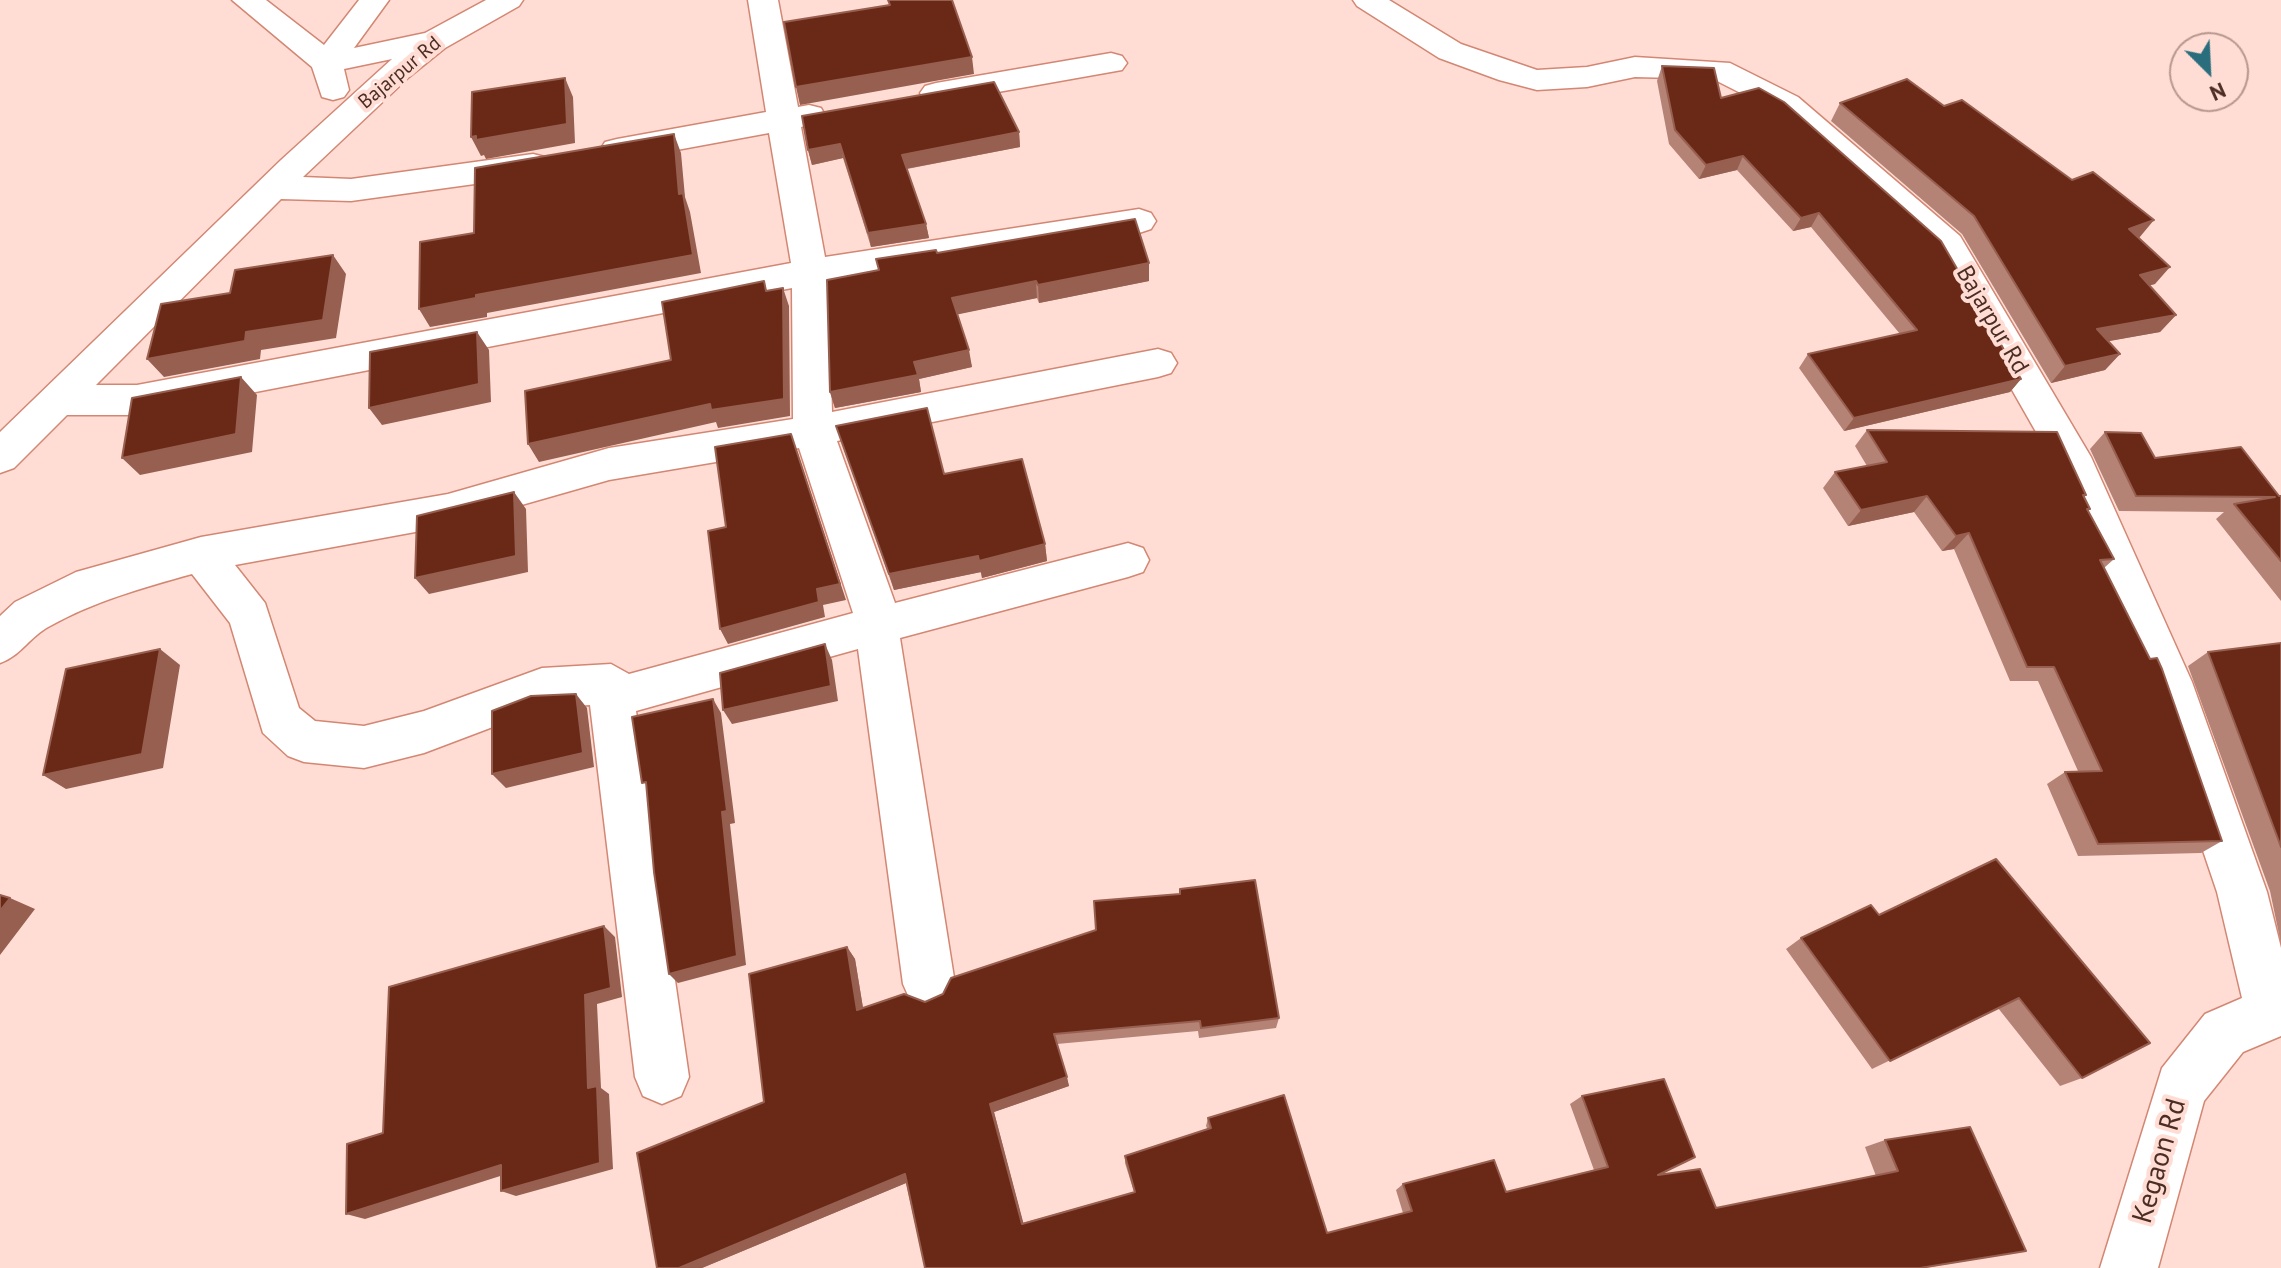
<!DOCTYPE html>
<style>
body{margin:0}
#map{position:relative;width:2281px;height:1268px;overflow:hidden;background:#ffddd4;font-family:"PT Sans",sans-serif}
canvas{display:block}
.north{position:absolute;left:2169px;top:32px;width:80px;height:80px;box-sizing:border-box;background:#ffddd4;border:2px solid #b7978e;border-radius:50%;rotate:156deg;font-size:22px;font-weight:700;line-height:32px;text-align:center;color:#4c2d24}
.north::after{content:'';display:block;margin:auto;width:28px;height:36px;background:#2a6e7e;clip-path:polygon(50% 0,100% 100%,50% 72%,0 100%)}
</style>
<div id="map">
<canvas width="2281" height="1268"></canvas>
<div class="north">N</div>
</div>
<script>
const c = document.querySelector('canvas').getContext('2d');
c.lineJoin = 'round';
function trace(path, color, width, dash) {
  c.strokeStyle = color;
  c.lineWidth = width;
  c.lineCap = dash ? 'butt' : 'round';
  c.setLineDash(dash || []);
  c.stroke(path);
}
function paint(path, color) {
  c.fillStyle = color;
  c.fill(path, 'evenodd');
}
function label(font, color, halo, rows, align = 'center') {
  c.font = font + ' "PT Sans",sans-serif';
  c.lineWidth = 8;
  c.setLineDash([]);
  c.textBaseline = 'middle';
  c.strokeStyle = halo;
  c.fillStyle = color;
  for (const [text, x, y, turn = 0] of rows) {
    c.save();
    c.translate(x, y);
    c.rotate((+turn || 0) * Math.PI / 180);
    c.textAlign = isNaN(turn) ? turn : align;
    if (halo) c.strokeText(text, 0, 0);
    c.fillText(text, 0, 0);
    c.restore();
  }
}
const minor = new Path2D(`
 M232,0H266L324,45L359,0H389L354,48L425,33L486,0H523L519,6L445,48L409,77L303,177L351,179L533,154L545,157L550,165L545,173L533,176L351,201L281,199L96,385H137L791,263L769,133L617,161L605,158L600,150L605,142L617,139L766,112L748,0H778L798,107L809,105L821,108L825,115L821,122L801,127L825,257L1139,209L1151,213L1156,221L1151,229L1139,233L828,282L832,412L1158,349L1171,353L1177,363L1171,373L1158,377L837,441L895,603L1128,543L1143,548L1149,560L1143,572L1128,577L900,638L955,984L947,1002L929,1010L911,1002L903,984L858,649L636,711L689,1077L681,1096L662,1104L643,1096L635,1077L590,705L543,708L424,753L364,768L304,762L288,756L263,733L230,623L192,574C142,588 95,601 50,626C30,636 22,655 0,663V616L15,602L76,572L201,537L448,494L609,448L793,419L792,288L137,415H67L14,468L0,473V432L281,160L392,59L344,69L349,90L344,97L333,100L322,97L312,67ZM799,448L853,613L629,674L611,664L542,668L424,711L364,726L315,721L299,708L265,603L235,565L448,526L609,480Z
 M1353,0H1389L1461,44L1537,70L1587,67L1635,57L1730,63L1798,97L1960,236L2091,457L2192,682L2267,892L2281,948V1036L2243,1052L2204,1101L2158,1268H2100L2162,1068L2205,1014L2242,998L2217,892L2146,682L2052,460L1934,253L1776,111L1713,79L1635,77L1587,87L1537,90L1499,80L1439,58L1357,6Z
 M1111,53L1122,56L1127,63L1122,70L936,103L925,100L920,93L925,86L936,83Z`);
trace(minor, '#d38773', 3);
paint(minor, '#fff');
paint(new Path2D(`
 M1662,66L1721,98L2021,379L2010,392L1844,431L1799,368L1808,354L1900,334L1811,227L1793,231L1737,170L1699,179L1669,144L1657,81Z
 M1840,103L1944,106L2139,238L2155,284L2149,285L2176,315L2160,332L2108,341L2120,354L2105,370L2051,383L1962,234L1831,121Z
 M1019,132L1020,147L907,169L926,224L929,238L871,247L843,158L812,165L808,150Z
 M937,253L1149,263V281L1039,303L1037,298L957,314L972,367L919,379L921,392L835,408L830,392L879,270L876,259Z
 M836,426L944,474L1045,544L1047,561L982,578L981,572L894,590Z
 M1867,430L2086,495L2084,498L2090,509L2088,511L2114,559L2104,568L2222,841L2201,853L2078,856L2047,784L2065,772L2078,771L2038,681H2010L1954,549L1942,551L1914,512L1848,526L1823,488L1835,472L1867,466L1855,446Z
 M2105,432L2155,458L2281,496V601L2216,519L2224,512L2119,511L2090,449Z
 M2281,643V944L2270,891L2188,666L2208,652Z
 M1996,859L2082,1078L2060,1086L1998,1008L1872,1069L1786,949L1801,938L1879,915Z
 M1180,889L1279,1018L1276,1028L1199,1038L1198,1031L1057,1044L1069,1086L994,1112L1023,1223L1134,1192L1125,1163V1156L1208,1130L1206,1126L1208,1118L1327,1233L1403,1213L1396,1190L1403,1184L1506,1192L1594,1170L1570,1104L1582,1096L1658,1175L1716,1208L1876,1176L1865,1147L1885,1140L2026,1251L1924,1268H925L906,1183L702,1268H657L764,1102L847,947L855,959L863,1008L925,1002L1179,894Z`), '#b48376');
paint(new Path2D(`
 M972,57L974,74L800,105L796,87Z
 M565,78L573,97L575,143L486,159L484,155L481,156L471,137Z
 M1019,132L1020,147L905,169L902,155Z
 M674,134L681,153L685,197L690,212L701,273L487,313V317L430,327L419,309L476,295L679,194Z
 M840,144L843,158L812,165L808,150Z
 M1743,156L1737,170L1699,179L1706,165Z
 M1819,213L1811,227L1793,231L1801,218Z
 M2154,220L2139,238L2129,229Z
 M926,224L929,238L871,247L868,233Z
 M333,255L346,274L336,338L261,350L260,359L164,377L147,359Z
 M1149,263V281L1039,303L1038,285Z
 M2170,267L2155,284L2125,292L2140,275Z
 M1036,281L1037,298L955,315L952,298Z
 M783,288L789,306L790,416L718,428L716,422L539,462L528,444L710,404Z
 M2176,315L2160,332L2082,346L2097,329Z
 M477,332L489,350L491,402L382,425L369,408Z
 M969,350L972,367L919,379L921,392L835,408L830,392L914,362Z
 M2120,354L2105,370L2051,383L2065,366Z
 M241,377L257,395L252,452L140,475L122,458Z
 M2021,379L2010,392L1844,431L1854,418Z
 M797,451L846,600L823,605L825,617L728,644L720,629Z
 M514,492L526,509L528,572L429,594L415,578Z
 M1927,496L1914,512L1848,526L1861,510Z
 M1969,533L1954,549L1942,551L1956,536Z
 M1045,544L1047,561L982,578L979,561Z
 M978,556L981,572L894,590L889,574Z
 M825,644L832,660L838,701L732,724L723,710Z
 M160,649L180,665L163,768L66,789L43,775Z
 M576,694L587,708L594,767L506,788L492,774Z
 M713,699L721,713L735,823L730,824L746,965L678,983L669,974Z
 M10,898L35,909L0,955V911Z
 M604,926L615,937L622,997L597,1004L601,1088L609,1094L613,1169L516,1196L501,1191L588,1088L585,995Z
 M847,947L855,959L865,1020L857,1010Z
 M1067,1077L1069,1086L994,1112L1025,1229L1022,1224L990,1104Z
 M501,1165L516,1171L365,1219L346,1214Z
 M905,1174L911,1181L702,1268H679Z`), '#975f50');
const building = new Path2D(`
 M888,0H952L972,57L796,87L784,22L890,5Z
 M1662,66L1714,68L1721,98L1759,88L1784,102L1941,241L2021,379L1854,418L1808,354L1917,330L1819,213L1801,218L1743,156L1706,165L1675,130Z
 M565,78L567,124L476,140V136L471,137L472,92Z
 M1907,79L1944,106L1962,100L2072,180L2093,172L2154,220L2129,229L2170,267L2140,275L2176,315L2097,329L2120,354L2065,366L1974,216L1840,103Z
 M994,82L1019,132L902,155L926,224L868,233L840,144L808,150L802,116Z
 M674,134L679,194L683,193L693,255L476,295V298L419,309L420,242L474,233L475,168Z
 M1135,219L1149,263L1038,285L1036,281L952,298L969,350L914,362L918,375L830,392L827,280L879,270L876,259L936,250L937,253Z
 M333,255L323,320L246,332L245,341L147,359L161,304L230,293L235,270Z
 M764,281L766,291L783,288L784,399L711,410L710,404L528,444L525,391L671,360L662,302Z
 M477,332L479,384L369,408L370,352Z
 M241,377L236,434L122,458L132,398Z
 M927,408L944,474L1022,459L1045,544L979,561L978,556L889,574L836,426Z
 M1867,430L2057,432L2086,495H2083L2090,509H2087L2114,559L2100,560L2150,659L2157,658L2162,669L2222,841L2098,844L2065,772L2102,771L2054,667H2027L1969,533L1956,536L1927,496L1861,510L1835,472L1887,462Z
 M2105,432L2141,433L2155,458L2241,447L2279,496H2281V561L2234,504L2275,497L2136,496Z
 M791,434L840,584L817,589L819,602L720,629L708,531L726,527L715,447Z
 M514,492L516,556L415,578L417,516Z
 M2281,643V847L2208,652Z
 M825,644L831,686L723,710L720,673Z
 M160,649L142,754L43,775L66,669Z
 M576,694L583,753L492,774V711L531,696Z
 M713,699L727,811L722,812L737,956L669,974L654,872L646,782L642,783L632,717Z
 M1996,859L2150,1043L2082,1078L2019,998L1890,1061L1801,938L1871,905L1879,915Z
 M1255,880L1279,1018L1201,1028L1200,1021L1054,1034L1067,1077L990,1104L1022,1224L1135,1192L1125,1156L1211,1128L1208,1118L1284,1095L1327,1233L1412,1211L1403,1184L1494,1160L1506,1192L1608,1167L1582,1096L1664,1079L1695,1157L1658,1175L1700,1169L1716,1208L1898,1171L1885,1140L1970,1127L2026,1251L1920,1268H925L905,1174L679,1268H657L637,1153L764,1102L749,974L847,947L857,1010L904,994L925,1002L943,994L951,978L1096,930L1094,901L1180,894V889Z
 M0,895L10,898L0,911Z
 M604,926L611,988L585,995L588,1088L597,1086L600,1163L501,1191V1165L346,1214L347,1144L383,1133L389,987Z`);
paint(building, '#6a2917');
trace(building, '#975f50', 2);
label('20px', '#4c2d24', '#ffddd4', [
 ["Bajarpur Rd",400,73,-40]
]);
label('24px', '#4c2d24', '#ffddd4', [
 ["Bajarpur Rd",1992,320,60]
]);
label('28px', '#4c2d24', '#ffddd4', [
 ["Kegaon Rd",2160,1161,-74]
]);
</script>
